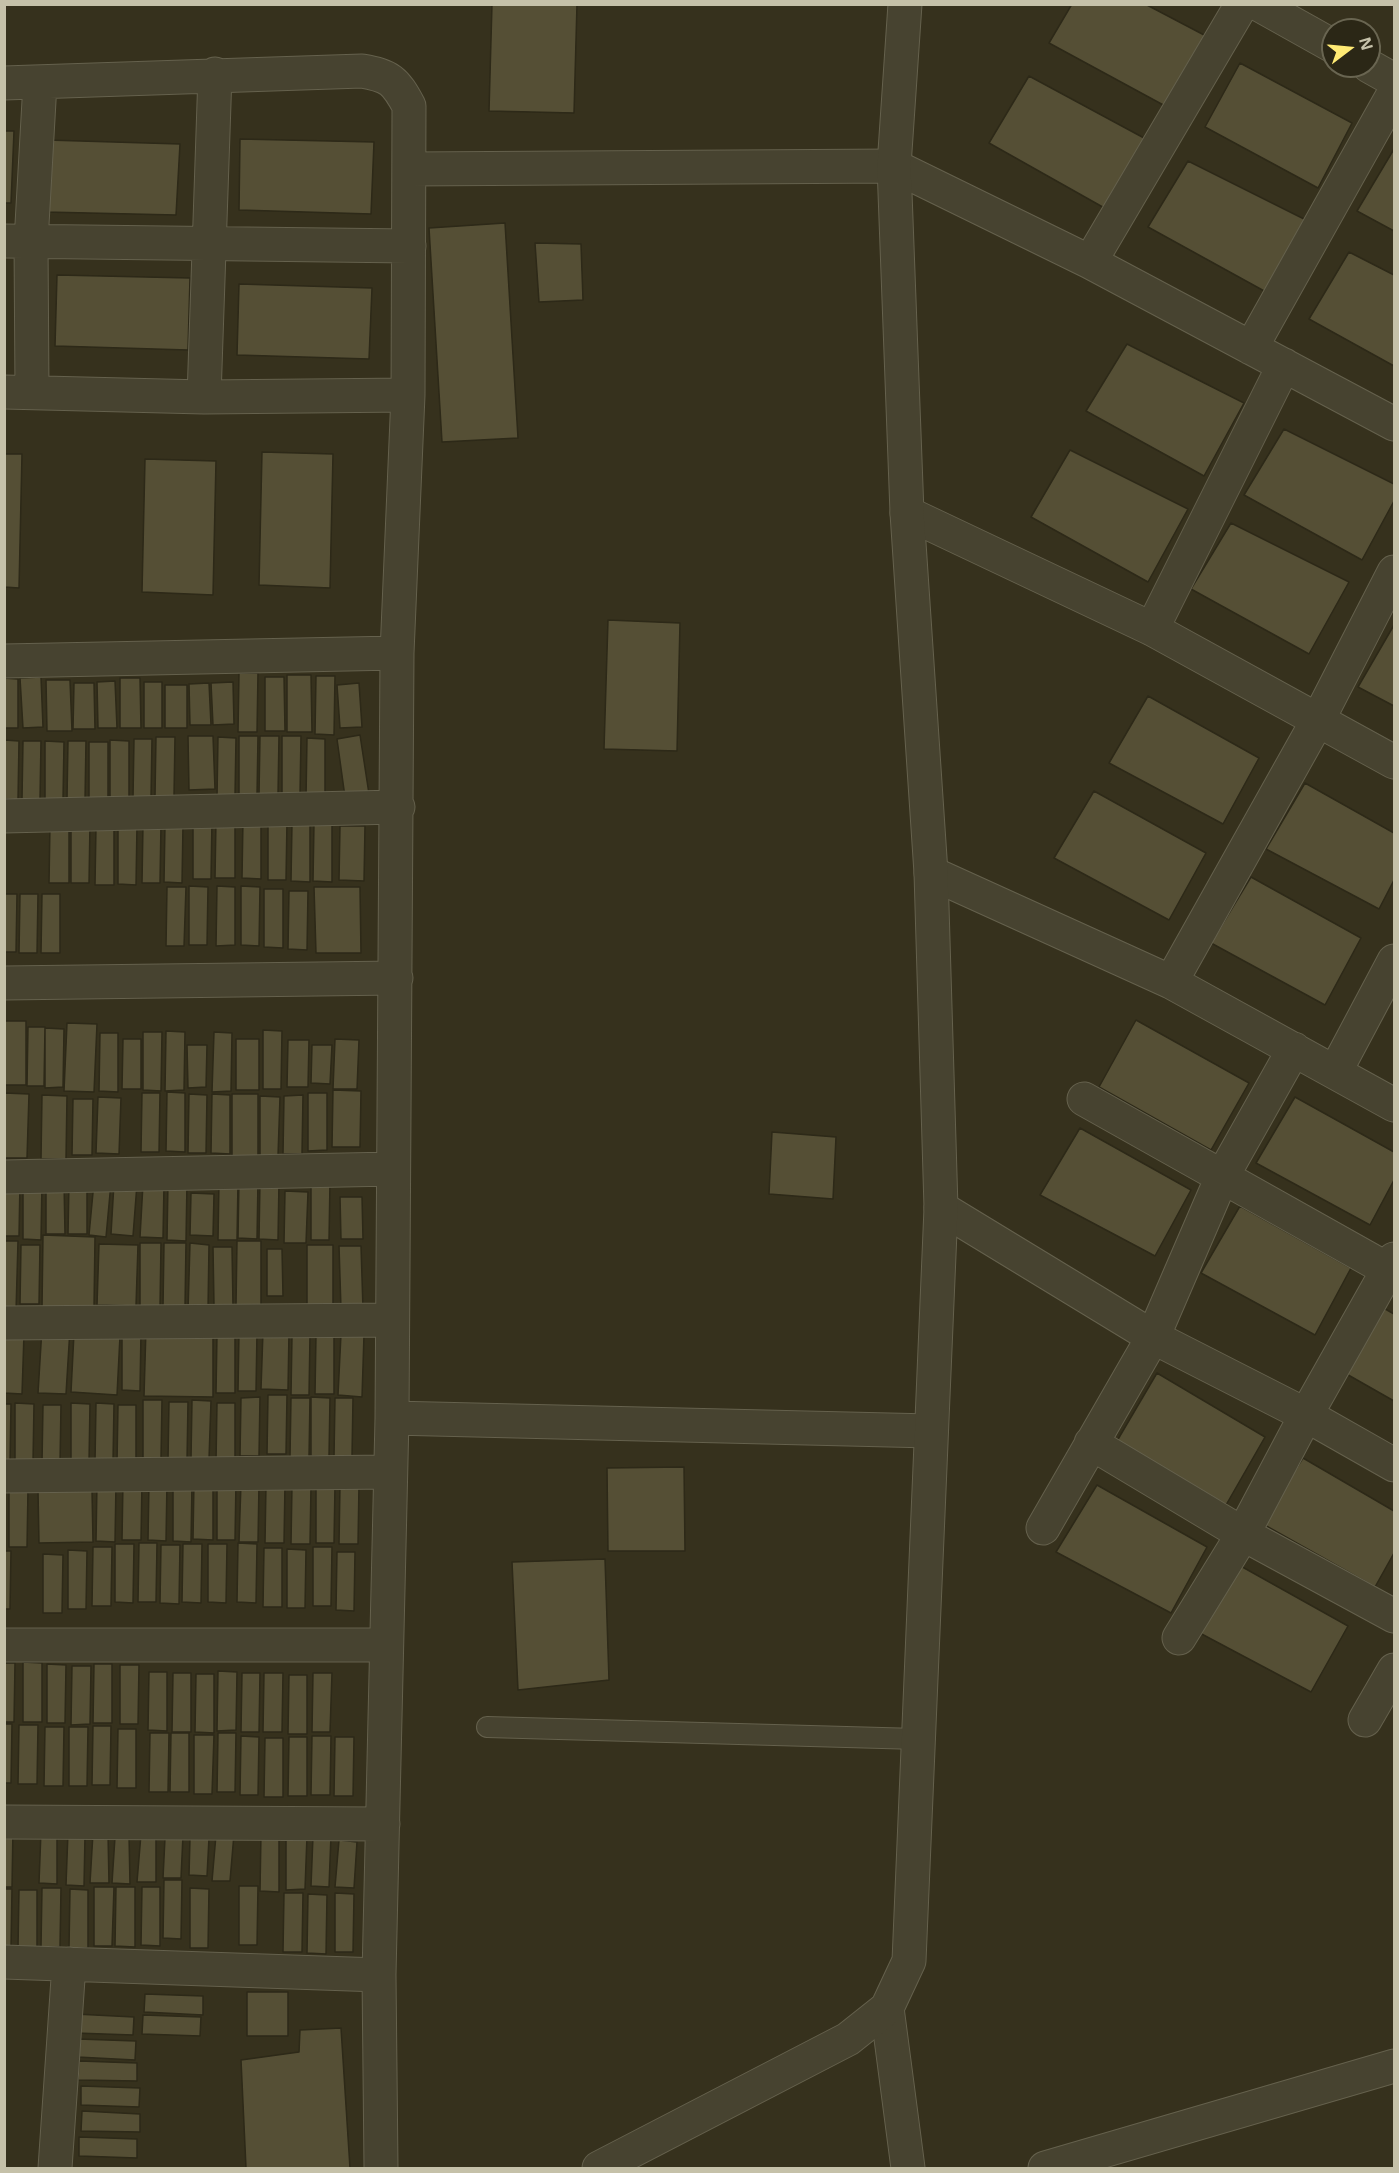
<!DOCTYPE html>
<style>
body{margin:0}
#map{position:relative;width:1399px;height:2173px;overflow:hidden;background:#36311d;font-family:"Open Sans",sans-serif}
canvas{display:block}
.frame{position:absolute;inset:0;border:6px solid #c5c1a9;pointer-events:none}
.north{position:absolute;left:1321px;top:18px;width:60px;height:60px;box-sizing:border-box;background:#2b2716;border:2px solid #696551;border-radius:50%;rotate:74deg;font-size:16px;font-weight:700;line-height:24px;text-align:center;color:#c5c1a9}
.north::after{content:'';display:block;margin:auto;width:21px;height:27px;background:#ffea74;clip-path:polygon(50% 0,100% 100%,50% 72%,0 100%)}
</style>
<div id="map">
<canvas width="1399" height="2173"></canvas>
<div class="frame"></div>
<div class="north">N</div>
</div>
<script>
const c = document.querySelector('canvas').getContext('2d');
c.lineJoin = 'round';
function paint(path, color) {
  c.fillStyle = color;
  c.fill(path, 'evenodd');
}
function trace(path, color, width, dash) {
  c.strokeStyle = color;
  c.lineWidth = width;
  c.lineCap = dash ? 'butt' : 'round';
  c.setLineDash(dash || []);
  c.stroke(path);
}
const building = new Path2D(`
 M492,4H577L574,113L489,111Z
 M1072,4H1145L1206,36L1167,107L1049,43Z
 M1240,63L1352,123L1318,188L1205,127Z
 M1029,76L1144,138L1108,210L989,143Z
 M4,131H14L11,203H4Z
 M240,139L374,142L371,214L239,210Z
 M47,140L180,144L176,215L45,212Z
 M1394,149V231L1357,211Z
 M1188,161L1306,220L1266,292L1148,227Z
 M505,223L518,438L442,442L429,228Z
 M535,243L581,244L583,300L539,302Z
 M1349,252L1394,275V366L1309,319Z
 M57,275L190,278L188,350L55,346Z
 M239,284L372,288L369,359L237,355Z
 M1127,344L1244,403L1204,476L1086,411Z
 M1284,429L1394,484V501L1362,560L1244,495Z
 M1070,450L1188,509L1148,582L1031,517Z
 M262,452L333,454L330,588L259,585Z
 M4,454H22L19,588L4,587Z
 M145,459L216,461L213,595L142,592Z
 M1231,523L1349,582L1309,654L1191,589Z
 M608,620L680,623L677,751L604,749Z
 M1394,625V706L1358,687Z
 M239,673H258L257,732H238Z
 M287,675H311L312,732H287Z
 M316,676H335L334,735L315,734Z
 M41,677L43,727L23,728L20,678Z
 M265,677H284L285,731H265Z
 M4,678L18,679V728H4Z
 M120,678H140L141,728H120Z
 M46,680H70L72,731H47Z
 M115,681L117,728H98L97,682Z
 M144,682H162V728H144Z
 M233,682L234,724L213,725L211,683Z
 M74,683H94L95,729H73Z
 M209,683L211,725H190L189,684Z
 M359,683L362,727L340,728L337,685Z
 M165,685H187V728H165Z
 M1148,696L1259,758L1223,824L1109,763Z
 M360,735L369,794L345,797L337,739Z
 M188,736H213L215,789L189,790Z
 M239,736H258L257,795L239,794Z
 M260,736H279L278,795H259Z
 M282,736H301L300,795H282Z
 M156,737H175L174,796H155Z
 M218,737L236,738L235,796L217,797Z
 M307,738L325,739V797L306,798Z
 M134,739H152L151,798H133Z
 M4,740L19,741L18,800L4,799Z
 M110,740L129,741V800L110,799Z
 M23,741H41L40,800L22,799Z
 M45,741L64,742L63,800H45Z
 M68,741H86L85,800L67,799Z
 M89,742H108V801H89Z
 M1305,783L1394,833V880L1379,909L1266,849Z
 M1094,791L1206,853L1169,920L1054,858Z
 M243,819L261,820V879L242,878Z
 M193,820H212L211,879H193Z
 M216,820H235V878H215Z
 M268,821H287L286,880H268Z
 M292,823H310V882L291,881Z
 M314,823H332V882L313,881Z
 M50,824H69V883H49Z
 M71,824H90L89,883H71Z
 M143,824H161L160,883H142Z
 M165,824L183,825L182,883L164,882Z
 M118,825H137L136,885L118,884Z
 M96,826H114V885H95Z
 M340,826H365L364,881L339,880Z
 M1251,877L1361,938L1325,1005L1211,943Z
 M189,886L208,887L207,945H189Z
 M217,886L235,887V945L216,946Z
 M241,886L260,887L259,946L241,945Z
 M167,887H186L184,946H166Z
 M314,887H360L361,953H316Z
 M264,889H283V948L264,947Z
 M289,891H308L307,950L288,949Z
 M4,894H17L16,952H4Z
 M20,894H38L37,953H19Z
 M42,894H60V953H41Z
 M1136,1020L1249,1083L1211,1150L1099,1087Z
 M4,1021H26V1085H4Z
 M67,1023L97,1024L94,1092L64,1091Z
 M28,1027H45L44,1086H27Z
 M45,1028L64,1029L63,1087L45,1088Z
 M263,1030L282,1031L281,1089H263Z
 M166,1031L185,1032L184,1090L165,1091Z
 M143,1032H162L161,1091L143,1090Z
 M214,1032L232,1033L231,1091L212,1092Z
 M100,1033H118V1092L99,1091Z
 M123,1039H141V1089H122Z
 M236,1039H259V1090H236Z
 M335,1039L359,1040L357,1089H333Z
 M288,1040H309L308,1087H287Z
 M187,1045H207L206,1087L188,1088Z
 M312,1045H332L330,1084L311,1083Z
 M333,1090L361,1091L360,1147H332Z
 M167,1092L185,1093V1152L166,1151Z
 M4,1093L29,1094L27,1158H4Z
 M142,1093H160L159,1152H141Z
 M308,1093H327V1150L308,1151Z
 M189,1094L207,1095L206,1153H188Z
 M212,1094L230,1095V1154L211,1153Z
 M232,1094H258V1158H232Z
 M42,1095L67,1096L66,1159H41Z
 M303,1095L302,1154H283L284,1096Z
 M260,1096L280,1097L278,1156H260Z
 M98,1097L121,1098L119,1154L96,1153Z
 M1295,1097L1394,1152V1180L1370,1225L1256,1163Z
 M73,1099H93L92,1155H72Z
 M1080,1128L1191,1190L1155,1256L1040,1195Z
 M772,1132L836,1137L833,1199L769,1194Z
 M239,1180H258L257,1239L238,1238Z
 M23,1181H42L41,1240L23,1239Z
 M64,1181L65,1234H46V1182Z
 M219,1181L238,1182L237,1240H218Z
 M260,1181H279L278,1240L259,1239Z
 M311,1181L330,1182L329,1240H311Z
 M4,1182H20L19,1236H4Z
 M69,1182H87V1234H68Z
 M94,1182L111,1183L106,1237L89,1235Z
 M168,1182H187L186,1241L167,1240Z
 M114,1183L137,1184L133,1236L111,1234Z
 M143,1184L164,1185L163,1238L140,1237Z
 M285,1191L308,1192L306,1243H284Z
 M191,1193L214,1194L213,1236L190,1235Z
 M340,1197H362L363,1239H341Z
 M1240,1206L1351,1268L1315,1335L1201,1273Z
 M43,1235L95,1237L94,1308H42Z
 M4,1241H18L16,1312L4,1311Z
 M237,1241H261V1305H236Z
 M140,1243H161L160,1308H140Z
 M164,1243H186L185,1307H163Z
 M190,1243L209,1245L208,1310L188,1311Z
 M99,1244L138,1245L136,1306L97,1305Z
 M21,1245H40L39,1304H20Z
 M307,1245H333V1306H307Z
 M339,1246H361L363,1309H341Z
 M213,1247H232L233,1306H214Z
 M267,1249H282L283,1296H267Z
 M1380,1306L1394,1314V1401L1343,1372Z
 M42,1328L70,1329L66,1394L38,1393Z
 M146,1328L213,1329V1397L144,1396Z
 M263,1331L289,1332L288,1390L261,1389Z
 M122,1332H141L140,1391L122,1390Z
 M239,1332H257L256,1391H238Z
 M74,1333L120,1336L117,1395L71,1392Z
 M4,1334H24L22,1394L4,1393Z
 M217,1334H235V1393H216Z
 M341,1334L364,1335L362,1397L338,1395Z
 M316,1335L334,1336V1394H315Z
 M292,1336H310L309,1395H291Z
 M1157,1373L1265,1437L1226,1505L1117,1441Z
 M268,1395H287L286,1454H267Z
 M260,1397L259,1456H240L241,1398Z
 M311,1397L330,1398L329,1457L311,1456Z
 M291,1398H310L309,1457H290Z
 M335,1398H353L352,1457H334Z
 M143,1400H162L161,1459H143Z
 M192,1400L211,1401L209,1459H191Z
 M169,1402H188L187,1461L168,1460Z
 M15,1403L34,1404L33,1462H15Z
 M71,1403L90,1404L89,1462H71Z
 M96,1403L114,1404L113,1462H95Z
 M217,1403H235V1462H216Z
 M4,1404H11L10,1463H4Z
 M43,1405H61L60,1464L42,1463Z
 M118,1405H136V1464L117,1463Z
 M1303,1458L1394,1511V1553L1375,1587L1261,1523Z
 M684,1467L685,1551H608L607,1468Z
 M213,1480V1540L193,1539L194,1481Z
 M123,1481L142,1482L141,1540H122Z
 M217,1481H236L235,1540H217Z
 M149,1482H167L166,1541L148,1540Z
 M173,1482L192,1483L191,1542L173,1541Z
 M97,1483H116L115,1542L96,1541Z
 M241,1483L259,1484L258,1542H239Z
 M266,1484H285L284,1543H265Z
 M316,1484L335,1485L334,1543H316Z
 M292,1485L311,1486L310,1544H291Z
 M340,1485H359L358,1544H339Z
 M1097,1485L1207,1547L1171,1613L1056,1552Z
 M9,1488L28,1489L27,1547H9Z
 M92,1490L93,1542L39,1543L38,1491Z
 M139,1543H157L156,1602H138Z
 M238,1543L257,1544L256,1603L237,1602Z
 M115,1544H134L133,1603L115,1602Z
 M183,1544H202L201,1603L182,1602Z
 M208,1544H227L226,1603L208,1602Z
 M161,1545H180L179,1604L160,1603Z
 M93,1547H112L111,1606H92Z
 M313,1547H332L331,1606H313Z
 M264,1548H282V1607H263Z
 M287,1549L306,1550L305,1608H287Z
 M68,1550L87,1551L86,1609H68Z
 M4,1551H11L10,1609H4Z
 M337,1552H355L354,1611L336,1610Z
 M43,1554L63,1555L62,1613H43Z
 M605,1559L609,1680L518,1690L512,1562Z
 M1237,1564L1348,1626L1311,1692L1196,1631Z
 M23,1662L42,1663V1722H23Z
 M4,1663H15L14,1722H4Z
 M47,1664L66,1665L65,1723H47Z
 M94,1664H112V1723H93Z
 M120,1665H139L138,1724H120Z
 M72,1666H91L90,1724L71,1725Z
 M218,1671L237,1672L236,1730L217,1731Z
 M149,1672H167V1731L148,1730Z
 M173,1673H191V1732H172Z
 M242,1673H260L259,1732H241Z
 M264,1673H283L282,1732H263Z
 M313,1673H332L330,1732H312Z
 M196,1674H214V1733L195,1732Z
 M289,1675H307V1734H288Z
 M4,1724H12L11,1783H4Z
 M19,1725H38L37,1784H18Z
 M93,1726H111L110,1785H92Z
 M45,1727H64L63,1786H44Z
 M69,1727H88L87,1786H69Z
 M118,1729H136V1788H117Z
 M150,1733H169L168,1792H149Z
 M171,1733H189V1792H170Z
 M218,1733H236L235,1792H217Z
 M194,1735H214L212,1794H194Z
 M241,1736L259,1737L258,1795H240Z
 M312,1736H331L330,1795H311Z
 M289,1737H307V1796H288Z
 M335,1737H354L353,1796H334Z
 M265,1738H283V1797H264Z
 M4,1828H13L12,1887H4Z
 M41,1831H57V1884L39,1883Z
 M68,1832L85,1836L84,1886L66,1885Z
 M93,1833H108L109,1883H90Z
 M156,1833V1882H137L141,1834Z
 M261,1833H279V1892L260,1891Z
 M234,1834L230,1881H212L216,1835Z
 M129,1835L130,1884L112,1883L115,1837Z
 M183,1835L181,1878H163L165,1838Z
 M331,1835L329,1887L311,1886L313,1836Z
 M307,1836L305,1889L286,1890V1838Z
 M190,1838H209L207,1876L189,1875Z
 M339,1840L357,1842L354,1888L335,1887Z
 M164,1880H182L181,1939L163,1938Z
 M239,1886H258L257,1945H239Z
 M94,1887H114L112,1946H94Z
 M116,1887H135V1947L115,1946Z
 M142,1887H160V1946L141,1945Z
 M42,1888H61L60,1947H41Z
 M190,1888L209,1889L208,1948H190Z
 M4,1889H12L11,1948H4Z
 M70,1889L88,1890V1948H69Z
 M19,1890H37V1949L18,1948Z
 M284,1893H303L302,1952H283Z
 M335,1893L354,1894L353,1952H335Z
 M308,1894L327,1895L326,1954L307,1953Z
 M247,1992H288V2036H247Z
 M145,1994L203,1996V2015L144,2012Z
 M75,2014L134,2017L133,2035L75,2033Z
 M143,2015L201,2017L200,2036L142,2034Z
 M341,2028L350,2168H246L241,2060L299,2052L300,2030Z
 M78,2039L136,2041L135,2060L77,2057Z
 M79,2061L137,2063V2081L78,2080Z
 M81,2086L140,2088L139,2107L81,2105Z
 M82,2111L140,2114V2132L81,2131Z
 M79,2137L137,2139V2158L79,2156Z`);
paint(building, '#554f35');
trace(building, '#2d2918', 1.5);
const service = new Path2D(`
 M487,1727L918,1739`);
const minor = new Path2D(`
 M1258,4L1333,46
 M1369,66L1394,80
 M4,83L362,71C390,76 395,80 409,106L408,395L397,653L392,1418L379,1975L381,2168
 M409,169L894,166L1090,262L1394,424
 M4,241L409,246
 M1090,262L1242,4
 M1251,348L1394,93
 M32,391L31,242L40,83
 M4,392L204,397L408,395
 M204,397L215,74
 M907,513L1152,629L1394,762
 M1152,629L1284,365
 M4,661L397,653
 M4,816L398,807
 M931,873L1171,982L1394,1105
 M1171,982L1319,718L1394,572
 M4,983L396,978
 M1335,1072L1394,961
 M1084,1099L1394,1273
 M4,1177L393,1169
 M941,1208L1153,1337L1306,1415L1394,1465
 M4,1323L392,1320
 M392,1418L931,1431
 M1091,1443L1243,1534L1394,1616
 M4,1476L390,1472
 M1043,1528L1153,1337L1222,1177L1294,1049
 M1179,1638L1243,1534L1306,1415L1394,1259
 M4,1645H386
 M1365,1720L1394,1670
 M4,1822L383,1824
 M4,1962L379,1975
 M887,2008L908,2168
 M55,2168L69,1964
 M1045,2168L1394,2066`);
const tertiary = new Path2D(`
 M599,2168L848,2039L887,2008L909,1961L941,1208L931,873L907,513L894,166L905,4`);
trace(service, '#65614d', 22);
trace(minor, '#65614d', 35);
trace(tertiary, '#65614d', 35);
trace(service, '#474330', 20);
trace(minor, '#474330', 33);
trace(tertiary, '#474330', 33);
</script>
